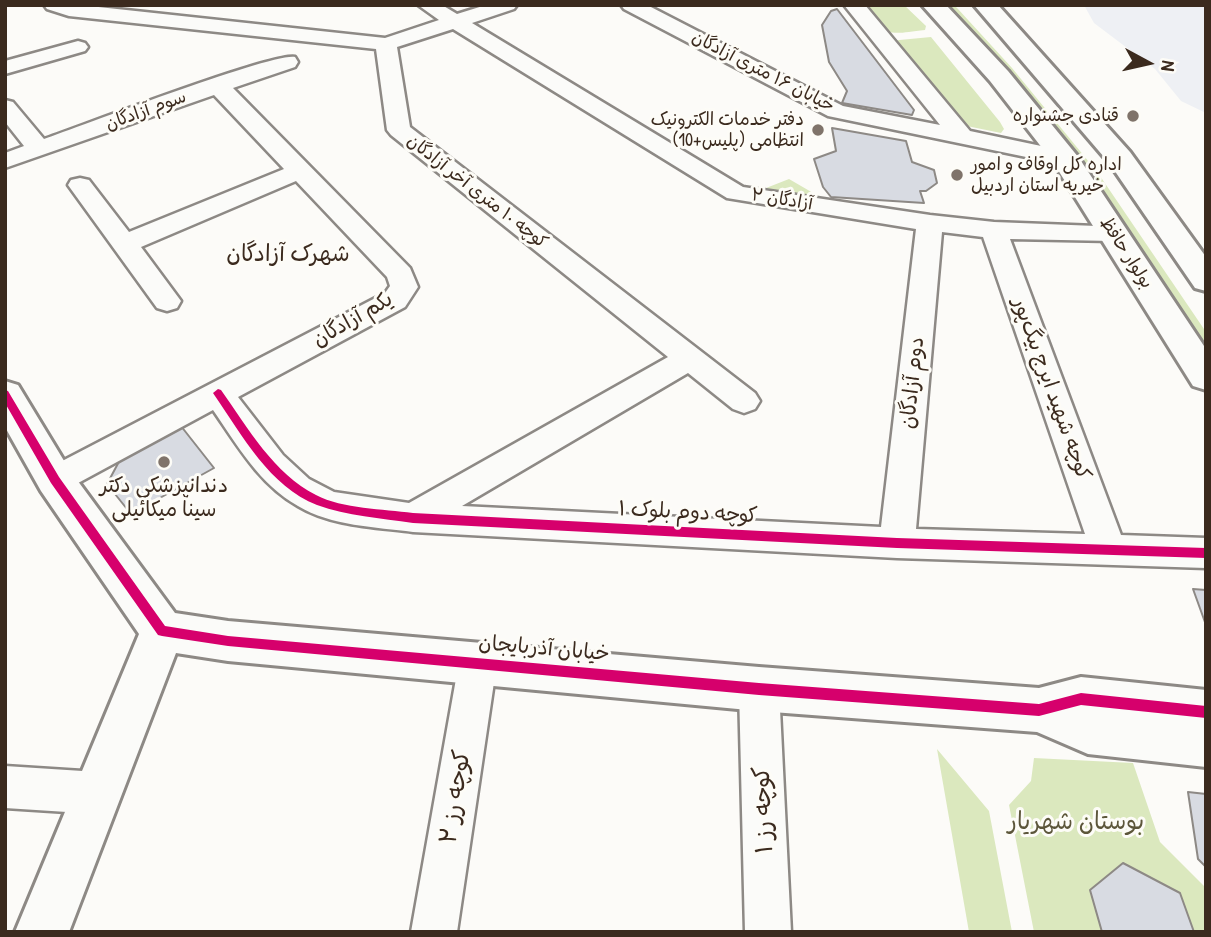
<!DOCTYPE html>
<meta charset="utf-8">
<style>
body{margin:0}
#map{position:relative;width:1211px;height:937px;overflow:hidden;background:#fcfbf8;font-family:"Patrick Hand",sans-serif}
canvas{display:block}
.frame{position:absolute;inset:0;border:7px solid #3b2a1e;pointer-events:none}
.north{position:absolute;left:1113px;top:28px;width:70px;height:70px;-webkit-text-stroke:5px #fdfcf7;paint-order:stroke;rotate:98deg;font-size:19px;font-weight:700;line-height:28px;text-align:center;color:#3b2a1e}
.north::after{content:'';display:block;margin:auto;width:24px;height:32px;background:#3b2a1e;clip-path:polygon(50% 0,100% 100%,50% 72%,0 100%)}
</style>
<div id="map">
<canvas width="1211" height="937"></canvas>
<div class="frame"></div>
<div class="north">N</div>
</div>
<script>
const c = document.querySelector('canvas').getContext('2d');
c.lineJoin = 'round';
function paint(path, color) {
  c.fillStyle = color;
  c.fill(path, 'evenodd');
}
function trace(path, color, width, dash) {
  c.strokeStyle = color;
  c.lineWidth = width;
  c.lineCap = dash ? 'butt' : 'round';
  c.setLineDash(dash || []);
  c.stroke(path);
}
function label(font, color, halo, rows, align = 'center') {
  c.font = font + ' "Patrick Hand","Playpen Sans Arabic",sans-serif';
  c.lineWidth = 6;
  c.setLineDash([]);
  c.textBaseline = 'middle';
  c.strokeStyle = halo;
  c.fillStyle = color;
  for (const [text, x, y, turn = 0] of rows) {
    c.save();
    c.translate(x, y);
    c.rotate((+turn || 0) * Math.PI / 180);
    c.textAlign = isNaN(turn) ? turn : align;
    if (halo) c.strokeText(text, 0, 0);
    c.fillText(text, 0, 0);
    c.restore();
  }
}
paint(new Path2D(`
 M1084,5H1206V113L1181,101L1155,69L1094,23Z`), '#eef0f4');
paint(new Path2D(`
 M861,5H904L926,26L925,30C885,35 887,37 861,5Z
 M946,5H954L958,9L1012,68L1098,173L1206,332V349L1090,174L1049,121Z
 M931,37L1000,122L1004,129L1001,133L957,124L889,41Z
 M789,179L820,197L761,190Z
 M937,749L989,811L1012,932H969Z
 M1034,758L1133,763L1160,842L1206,888V932H1194L1180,893L1123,863L1090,890L1102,932H1034L1009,805L1031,781Z`), '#dbe8be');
const building = new Path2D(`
 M837,9L914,110L912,115L842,103L847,91L829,62L822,25L831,11Z
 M832,128L906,141L912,162L934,170L937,183L926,191H920L924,203L831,197L823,187L814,159L836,151Z
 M177,421L214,468L131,514L107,484L122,456Z
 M1193,589L1206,590V625Z
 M1188,792L1206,794V867L1198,859Z
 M1123,863L1180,893L1194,932H1102L1090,890Z`);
paint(building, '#d8dbe2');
trace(building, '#8d8985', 2);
const street = new Path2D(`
 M44,5H80L385,38L439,20L418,5H442L457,14L486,5H517L514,9L472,23L743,187L930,215L994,222L1122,227L1126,233L1122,239L1113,241L1010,239L1121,535L1206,538V568L897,558L413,532C376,527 331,526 298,506C260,485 237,445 213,410L67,489L55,493L43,489L38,480L43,471L385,293L390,286L387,277L296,181L141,247L181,301L177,308L167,311L157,308L68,185L71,180L80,178L89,180L129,232L284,169L214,95L5,168V153L24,146L5,122V100L13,102L44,139C79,127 274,52 295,57L298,62L295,67L233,88L410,268L418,287L405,307L238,397L283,455L309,479L334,492L409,503L668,357L391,135L387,130L376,49L69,16L47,9ZM453,29L727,198L916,229L881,527L462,506L688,373L733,409L744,413L755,409L760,401L755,393L410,127L397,47ZM942,232L983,237L1085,534L916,529Z
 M621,5H647L843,106L940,125L844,5H865L970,131L1065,151L1074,153L1077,158L1074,163L1065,165L828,116L624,9Z
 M78,41L85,43L88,47L85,51L5,74V61Z
 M478,644L492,649L497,662L457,932H411L459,662L464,649Z
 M759,670L773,676L779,689L791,932H745L739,689L745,676Z
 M5,766L98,772L113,778L119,793L113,808L98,814L5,808Z`);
const secondary = new Path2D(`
 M922,5H946L1008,71L1079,158L1206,349V390L1193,386L1053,162L990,81Z
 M974,5H998L1130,152L1206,257V291L1195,288L1110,164Z
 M5,381L18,385L69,469L175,613L228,621L759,667L1039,688L1081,677L1206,690V767L1088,754L1037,732L759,711L228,661L176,653L69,932H15L139,634L41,491L5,427Z`);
trace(street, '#8d8985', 5);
trace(secondary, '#8d8985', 6);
paint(street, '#fbfbf9');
paint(secondary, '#fbfbf9');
paint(new Path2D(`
 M218,389L221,390C248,428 274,474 316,495C343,509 383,509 413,513L897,538L1206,548V558L897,548L413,523C381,518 347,516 317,505C270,487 242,435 215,396L213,393Z
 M5,390L8,391L59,477L165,626L228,636L759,683L1039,704L1081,693L1206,706V718L1081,705L1039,716L759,695L228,646L162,636L158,635L51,483L5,403Z`), '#d6006c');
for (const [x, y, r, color] of [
 [1133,116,7,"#7f736a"],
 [818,130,7,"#7f736a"],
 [957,175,7,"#7f736a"],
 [164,462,7,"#7f736a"]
]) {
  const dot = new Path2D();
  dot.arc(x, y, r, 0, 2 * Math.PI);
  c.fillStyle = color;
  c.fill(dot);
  trace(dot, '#fdfcf7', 2.5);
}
label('18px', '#3b2a1e', '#fdfcf7', [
 ["خیابان ۱۶ متری آزادگان",763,72,27],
 ["سوم آزادگان",146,111,-20],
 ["کوچه ۱۰ متری آخر آزادگان",477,192,38],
 ["آزادگان ۲",782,200,9],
 ["بولوار حافظ",1126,253,57]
]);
label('18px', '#3b2a1e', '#fdfcf7', [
 ["قنادی جشنواره",1119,116],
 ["دفتر خدمات الکترونیک",804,120],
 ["انتظامی (پلیس+10)",804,141],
 ["اداره کل اوقاف و امور",971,165,"left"],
 ["خیریه استان اردبیل",971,186,"left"]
], 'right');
label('21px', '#3b2a1e', '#fdfcf7', [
 ["یکم آزادگان",353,320,-30],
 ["دوم آزادگان",913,383,-84],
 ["کوچه شهید ایرج بیگ‌پور",1051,389,70],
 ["کوچه دوم بلوک ۱",688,513,3],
 ["خیابان آذربایجان",544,649,5]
]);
label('21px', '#3b2a1e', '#fdfcf7', [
 ["دندانپزشکی دکتر",164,486],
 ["سینا میکائیلی",164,510]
]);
label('23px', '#3b2a1e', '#fdfcf7', [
 ["شهرک آزادگان",288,255]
]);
label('24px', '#3b2a1e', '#fdfcf7', [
 ["کوچه رز ۲",456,797,-81],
 ["کوچه رز ۱",764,810,-92]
]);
label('24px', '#5c563a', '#fdfcf7', [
 ["بوستان شهریار",1076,823]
]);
</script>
